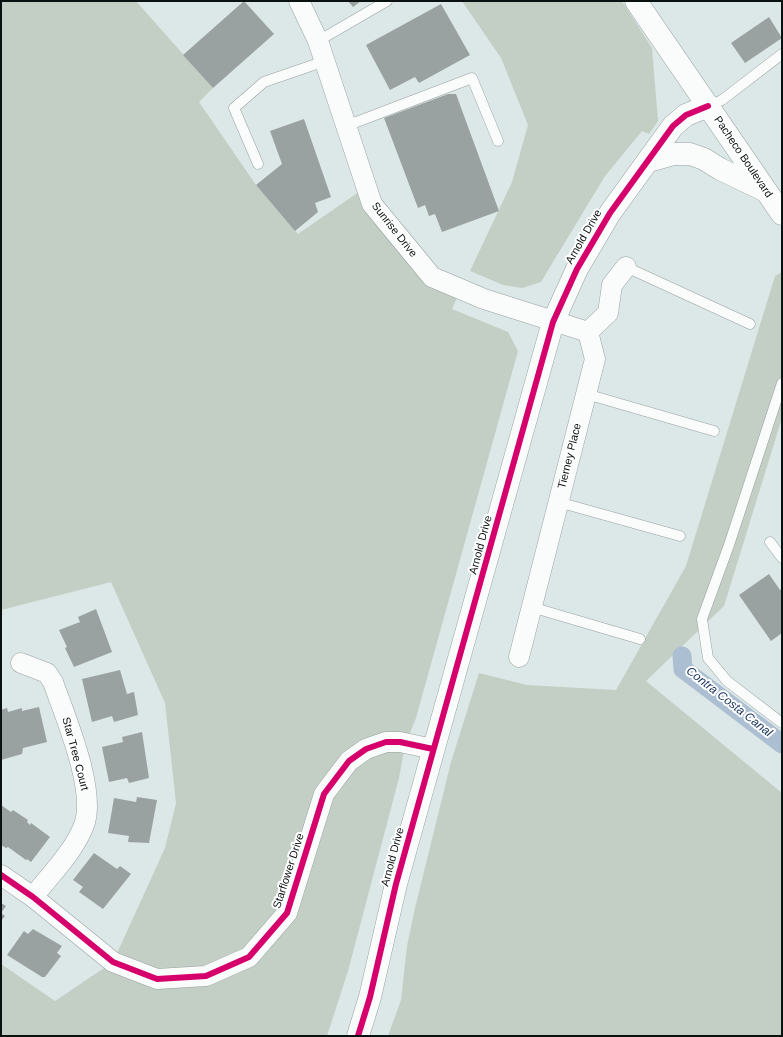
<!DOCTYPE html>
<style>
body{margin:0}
#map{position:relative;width:783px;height:1037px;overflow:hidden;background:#dce7e7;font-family:Arial,sans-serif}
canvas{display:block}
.frame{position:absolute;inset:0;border:2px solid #0a1111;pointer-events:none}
</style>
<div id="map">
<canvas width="783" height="1037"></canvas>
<div class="frame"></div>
</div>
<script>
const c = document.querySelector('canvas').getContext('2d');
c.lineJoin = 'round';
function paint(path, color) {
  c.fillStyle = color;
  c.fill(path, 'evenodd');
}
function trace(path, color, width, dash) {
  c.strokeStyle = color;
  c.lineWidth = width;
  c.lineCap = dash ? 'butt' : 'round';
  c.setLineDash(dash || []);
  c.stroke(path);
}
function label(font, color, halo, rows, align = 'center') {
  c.font = font + ' Arial,sans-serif';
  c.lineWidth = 4;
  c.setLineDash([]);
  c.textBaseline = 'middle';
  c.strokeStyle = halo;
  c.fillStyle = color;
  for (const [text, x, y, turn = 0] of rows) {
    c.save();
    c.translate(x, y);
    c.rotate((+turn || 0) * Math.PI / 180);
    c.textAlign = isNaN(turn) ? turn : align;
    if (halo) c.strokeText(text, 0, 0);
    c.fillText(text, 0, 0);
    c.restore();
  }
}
paint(new Path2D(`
 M1,1H136L213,88L199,102L256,185L298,234L366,187L432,277L461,289L452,309L508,332L518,351L416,718L405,745L399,778L348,971L327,1036H1V964L55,1001L113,962L165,848L176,803L165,703L111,582L1,610Z
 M462,1H622L652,48L658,121L649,134L642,131L605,176L541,282L522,288L503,285L470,271L512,182L528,125L501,58Z
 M782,272V418L724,606L646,681L782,793V1036H388L401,1000L407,946L415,908L451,762L479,673L527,685L616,690L686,566L775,276Z`), '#c3cfc5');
trace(new Path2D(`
 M682,656L683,669L782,744`), '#acbed1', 19);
paint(new Path2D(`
 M244,1L274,34L213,88L183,55Z
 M348,1H361L353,7Z
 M441,4L470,55L419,83L415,77L390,90L366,45Z
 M769,17L782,38L745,63L731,43Z
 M448,94H456L499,211L442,232L435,214L429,216L425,205L418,208L384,118Z
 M304,119L331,197L315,203L318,212L295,231L256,185L282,164L270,131Z
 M769,574L780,590L782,589V633L771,641L739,595Z
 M96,609L112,652L74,667L65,648L67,647L59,630L80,622L78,617Z
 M120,670L127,694L134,692L138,715L114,722L112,716L92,722L82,679Z
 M39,707L47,742L23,748L22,754L1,760V710L7,708L8,712L22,708V711Z
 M142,732L149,778L129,783L127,778L109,782L102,747L123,742L122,737Z
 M137,797L157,800L149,843L128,842L129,836L108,833L114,798L136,802Z
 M1,805L11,812L13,810L28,820L27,822L30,825L31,823L50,837L31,862L27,859L26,860L8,847L6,848L1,845Z
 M94,853L117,869L120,866L131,874L103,909L79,892L83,887L73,880Z
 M1,903L6,906L1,913Z
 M1,913L5,916L1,921Z
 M33,929L62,946L57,953L61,956L45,977H42L7,955L24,931L28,934Z`), '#9aa2a1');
const service = new Path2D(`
 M318,41L387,1
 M708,106L722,100L782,54
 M346,126L472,78L498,141
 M258,164L234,108L264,82L325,61
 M626,267L750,324
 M782,383L729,545L702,619L708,658L727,681L782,723
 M586,394L714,431
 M558,502L680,536
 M770,542L782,558
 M531,607L640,639`);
const minor = new Path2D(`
 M299,1L318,41L372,204L432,277L484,299L588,332
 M519,657L595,359L588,332L608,313L612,285L626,267
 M21,663L47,673L53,682C65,716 97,791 84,825C74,852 50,875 33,897
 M1,875L33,897L113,962L157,979L206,976L249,957L287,913L324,794L349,761L366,749L386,742H400L433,749`);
const tertiary = new Path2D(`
 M649,161L674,154H690L704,159L720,169L766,191
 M358,1036L370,997L396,884L553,322L577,269L610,213L673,126L686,115L708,106`);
const secondary = new Path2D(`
 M636,1L782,214`);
trace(service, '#98a1a1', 11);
trace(minor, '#98a1a1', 21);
trace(tertiary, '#98a1a1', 23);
trace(secondary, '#98a1a1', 23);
trace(service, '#fafbfb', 10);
trace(minor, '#fafbfb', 20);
trace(tertiary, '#fafbfb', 22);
trace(secondary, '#fafbfb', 22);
trace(new Path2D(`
 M1,875L33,897L113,962L157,979L206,976L249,957L287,913L324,794L349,761L366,749L386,742H400L433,749
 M358,1036L370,997L396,884L553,322L577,269L610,213L673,126L686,115L708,106`), '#d6006c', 6);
label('11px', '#0a1111', '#fff', [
 ["Pacheco Boulevard",743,157,56],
 ["Sunrise Drive",394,230,52],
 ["Arnold Drive",584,237,-60],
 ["Tierney Place",570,456,-76],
 ["Arnold Drive",481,545,-75],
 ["Star Tree Court",75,754,75],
 ["Arnold Drive",393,857,-75],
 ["Starflower Drive",289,871,-72]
]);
label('italic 12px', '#1d3960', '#fff', [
 ["Contra Costa Canal",729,702,38]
]);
</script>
